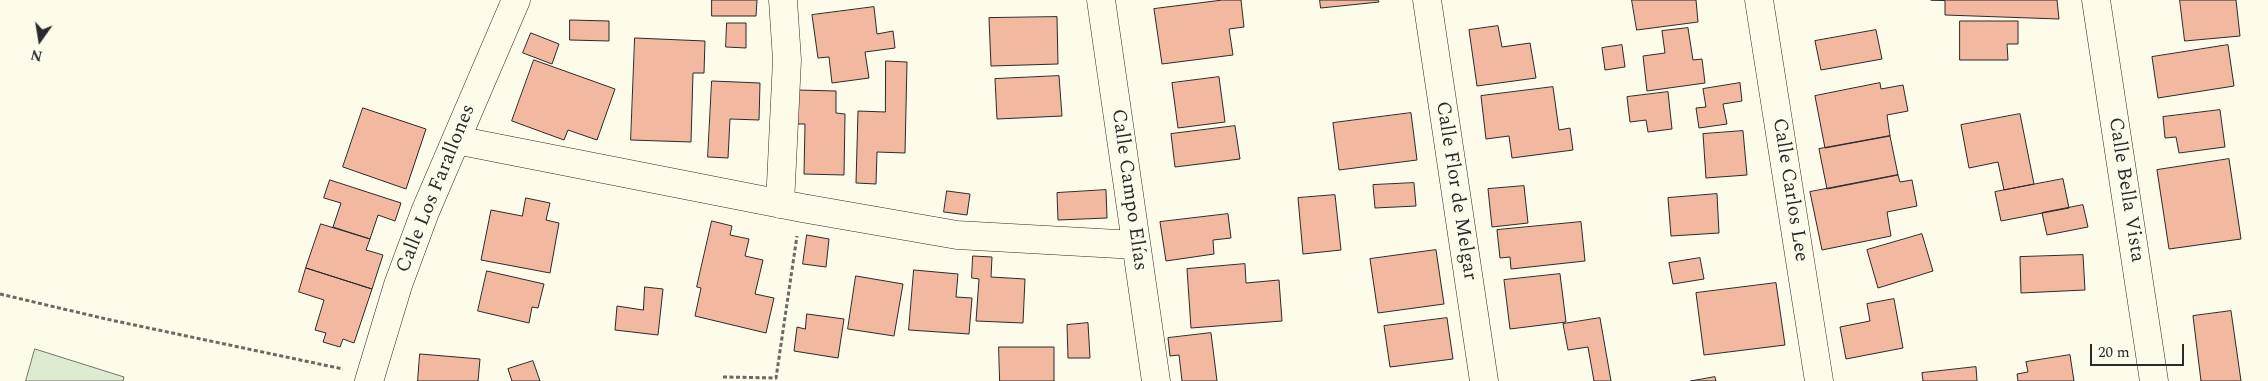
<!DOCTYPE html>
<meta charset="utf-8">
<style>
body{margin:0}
#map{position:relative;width:2268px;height:381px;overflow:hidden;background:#fdfbea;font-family:Spectral,serif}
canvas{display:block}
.north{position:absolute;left:15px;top:15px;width:50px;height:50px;-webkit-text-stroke:4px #fdfbea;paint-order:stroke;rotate:193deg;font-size:14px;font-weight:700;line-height:20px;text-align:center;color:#2b2b2b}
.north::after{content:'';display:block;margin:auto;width:18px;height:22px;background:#2b2b2b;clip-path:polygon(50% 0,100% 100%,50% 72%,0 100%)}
.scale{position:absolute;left:2090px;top:344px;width:94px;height:22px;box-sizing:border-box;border:2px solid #2b2b2b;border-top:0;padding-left:6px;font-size:15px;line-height:18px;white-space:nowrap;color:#2b2b2b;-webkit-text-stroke:4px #fdfbea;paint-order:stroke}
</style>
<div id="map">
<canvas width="2268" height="381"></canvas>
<div class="north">N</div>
<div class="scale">20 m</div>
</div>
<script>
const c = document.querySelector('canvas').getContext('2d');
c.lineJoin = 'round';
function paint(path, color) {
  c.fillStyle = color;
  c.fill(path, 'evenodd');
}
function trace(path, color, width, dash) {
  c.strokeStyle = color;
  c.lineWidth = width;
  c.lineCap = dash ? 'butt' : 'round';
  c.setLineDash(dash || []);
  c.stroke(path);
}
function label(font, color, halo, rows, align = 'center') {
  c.font = font + ' Spectral,serif';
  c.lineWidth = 4;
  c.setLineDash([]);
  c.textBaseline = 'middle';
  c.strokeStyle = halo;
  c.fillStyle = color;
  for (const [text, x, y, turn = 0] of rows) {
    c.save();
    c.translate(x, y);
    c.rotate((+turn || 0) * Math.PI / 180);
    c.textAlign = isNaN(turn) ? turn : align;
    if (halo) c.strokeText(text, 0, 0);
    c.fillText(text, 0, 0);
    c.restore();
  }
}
const green = new Path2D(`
 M35,349L124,377L123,381H26Z`);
paint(green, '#deebd1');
trace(green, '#74746e', 1);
const building = new Path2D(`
 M712,0H757L756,16H712Z
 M1223,0H1241L1244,27L1229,29L1233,55L1162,64L1154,9Z
 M1320,0H1378L1379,2L1321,8Z
 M1632,0H1696L1698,22L1637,30Z
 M1931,0H2057L2059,19L1945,15V1Z
 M2180,0H2236L2240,36L2185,41Z
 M874,7L877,34L893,31L895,48L865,52L869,78L832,83L829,57L818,58L812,15Z
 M1057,17L1058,64L991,66L989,18Z
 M570,20L609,21V41L570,40Z
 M1960,21H2018V44H2007L2008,60H1960Z
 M727,23H746V48L726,47Z
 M1498,26L1502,47L1530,43L1536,78L1477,86L1469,30Z
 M1688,28L1693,60L1702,59L1705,83L1647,91L1643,56L1665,53L1662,31Z
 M1876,30L1882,59L1821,70L1815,41Z
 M531,33L559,44L552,64L523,53Z
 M635,38L705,41L704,73H693L691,142L631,140Z
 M1622,45L1625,67L1605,70L1602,48Z
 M2228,45L2234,86L2158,98L2152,57Z
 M534,60L615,89L597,140L568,130L564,140L512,121Z
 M886,61L907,62L905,153L877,152L876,184L856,183L858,111L885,112Z
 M1059,76L1062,116L997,119L995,79Z
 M1219,77L1225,122L1178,128L1172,83Z
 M712,81L760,83L759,120L730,119L728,158L708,157Z
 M1740,83L1742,101L1723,104L1727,124L1699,128L1696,108L1706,107L1703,89Z
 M1880,83L1881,89L1903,85L1908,111L1887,115L1890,136L1825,148L1815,96Z
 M1553,87L1559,130L1570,128L1573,150L1512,158L1509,136L1486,139L1481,96Z
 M797,90L836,91V113L845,114L844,175L804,174L805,124H796Z
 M1668,92L1672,129L1648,132L1646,120L1630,122L1627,97Z
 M363,108L426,129L406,189L343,167Z
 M2220,110L2225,147L2179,153L2176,137L2165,138L2163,117Z
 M1411,113L1417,160L1339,170L1333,123Z
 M2020,114L2034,184L2004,190L1998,162L1969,168L1961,125Z
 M1235,126L1240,159L1175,167L1171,134Z
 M1743,131L1747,175L1706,178L1703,134Z
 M1890,136L1898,175L1827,189L1819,149Z
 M2229,159L2241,239L2169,249L2157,170Z
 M1898,175L1900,182L1912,180L1917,206L1887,212L1891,236L1822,250L1810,192Z
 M2063,179L2069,208L2001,221L1995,192Z
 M330,180L401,203L395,221L378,215L370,239L333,227L341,203L324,198Z
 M1414,183L1416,206L1375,208L1373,185Z
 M1524,186L1528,223L1492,227L1488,189Z
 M1106,190L1107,218L1058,220L1057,193Z
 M947,191L970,194L967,215L944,212Z
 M1717,194L1719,233L1671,236L1668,198Z
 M1335,195L1341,250L1303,254L1298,198Z
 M526,198L550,203L546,220L559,223L550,273L481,260L491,210L522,216Z
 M2083,205L2088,227L2047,235L2042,213Z
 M1228,214L1231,238L1213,240L1214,254L1166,261L1160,222Z
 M712,221L732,226L730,235L749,239L745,256L763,260L755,294L774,298L766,333L695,316L701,288L697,287Z
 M1581,222L1585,261L1511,269L1510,257L1500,258L1497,230Z
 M321,224L370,239L366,250L383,255L372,289L306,268Z
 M1922,234L1933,271L1878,288L1867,250Z
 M807,235L829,239L826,267L803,264Z
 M1436,250L1444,304L1378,313L1370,259Z
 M2083,255L2085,290L2021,293L2020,257Z
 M973,256L992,257L991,277L1025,279L1023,323L976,321L979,279L972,278Z
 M1700,258L1704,279L1673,284L1669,263Z
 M1245,264L1246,283L1279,280L1282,321L1191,328L1187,269Z
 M306,268L372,289L354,343L343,339L340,347L323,342L326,333L315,330L324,300L299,292Z
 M914,270L958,274L956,297L972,298L969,334L909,330Z
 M487,271L544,284L538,308L532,307L529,323L478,311Z
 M1560,274L1566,322L1510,329L1504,280Z
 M856,276L903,284L894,336L848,329Z
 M1776,283L1785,345L1704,355L1696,293Z
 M645,287L663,289L658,335L615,330L617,306L643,310Z
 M1894,299L1903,348L1846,359L1840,327L1870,321L1867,304Z
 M2231,311L2241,381H2201L2193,316Z
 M807,314L844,319L838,358L794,351L797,327L805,329Z
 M1447,318L1453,359L1390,367L1384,326Z
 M1600,318L1611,381H1594L1588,347L1568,350L1563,324Z
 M1088,323L1090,358H1068L1067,325Z
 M1211,333L1217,381H1182L1179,355L1170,356L1168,338Z
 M999,347H1054V381H1000Z
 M420,354L480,359L478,381H418Z
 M2070,355L2074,381H2018L2017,374L2028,372L2026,362Z
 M533,361L540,381H512L508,369Z
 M1976,367L1977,381H1923L1922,373Z
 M1715,377L1716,381H1691Z`);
paint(building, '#f2b8a0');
trace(building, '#2b2b2b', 1);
const minor = new Path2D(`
 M1101,0L1156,381
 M1427,0L1484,381
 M1759,0L1819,381
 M2096,0L2154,381
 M456,140L802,208L957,235L1136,245
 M780,204L787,60L783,0
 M369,381L398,285L425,212L516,0`);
trace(minor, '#2b2b2b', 29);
trace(new Path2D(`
 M0,294L106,319L343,369
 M723,377L776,378L797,236`), '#6a6964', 3, [4, 2.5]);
trace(minor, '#fdfbea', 28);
label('20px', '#2b2b2b', '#fdfbea', [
 ["Calle Los Farallones",437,189,-68],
 ["Calle Campo Elías",1128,190,82],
 ["Calle Carlos Lee",1789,190,81],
 ["Calle Bella Vista",2125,190,81],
 ["Calle Flor de Melgar",1455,191,81]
]);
</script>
